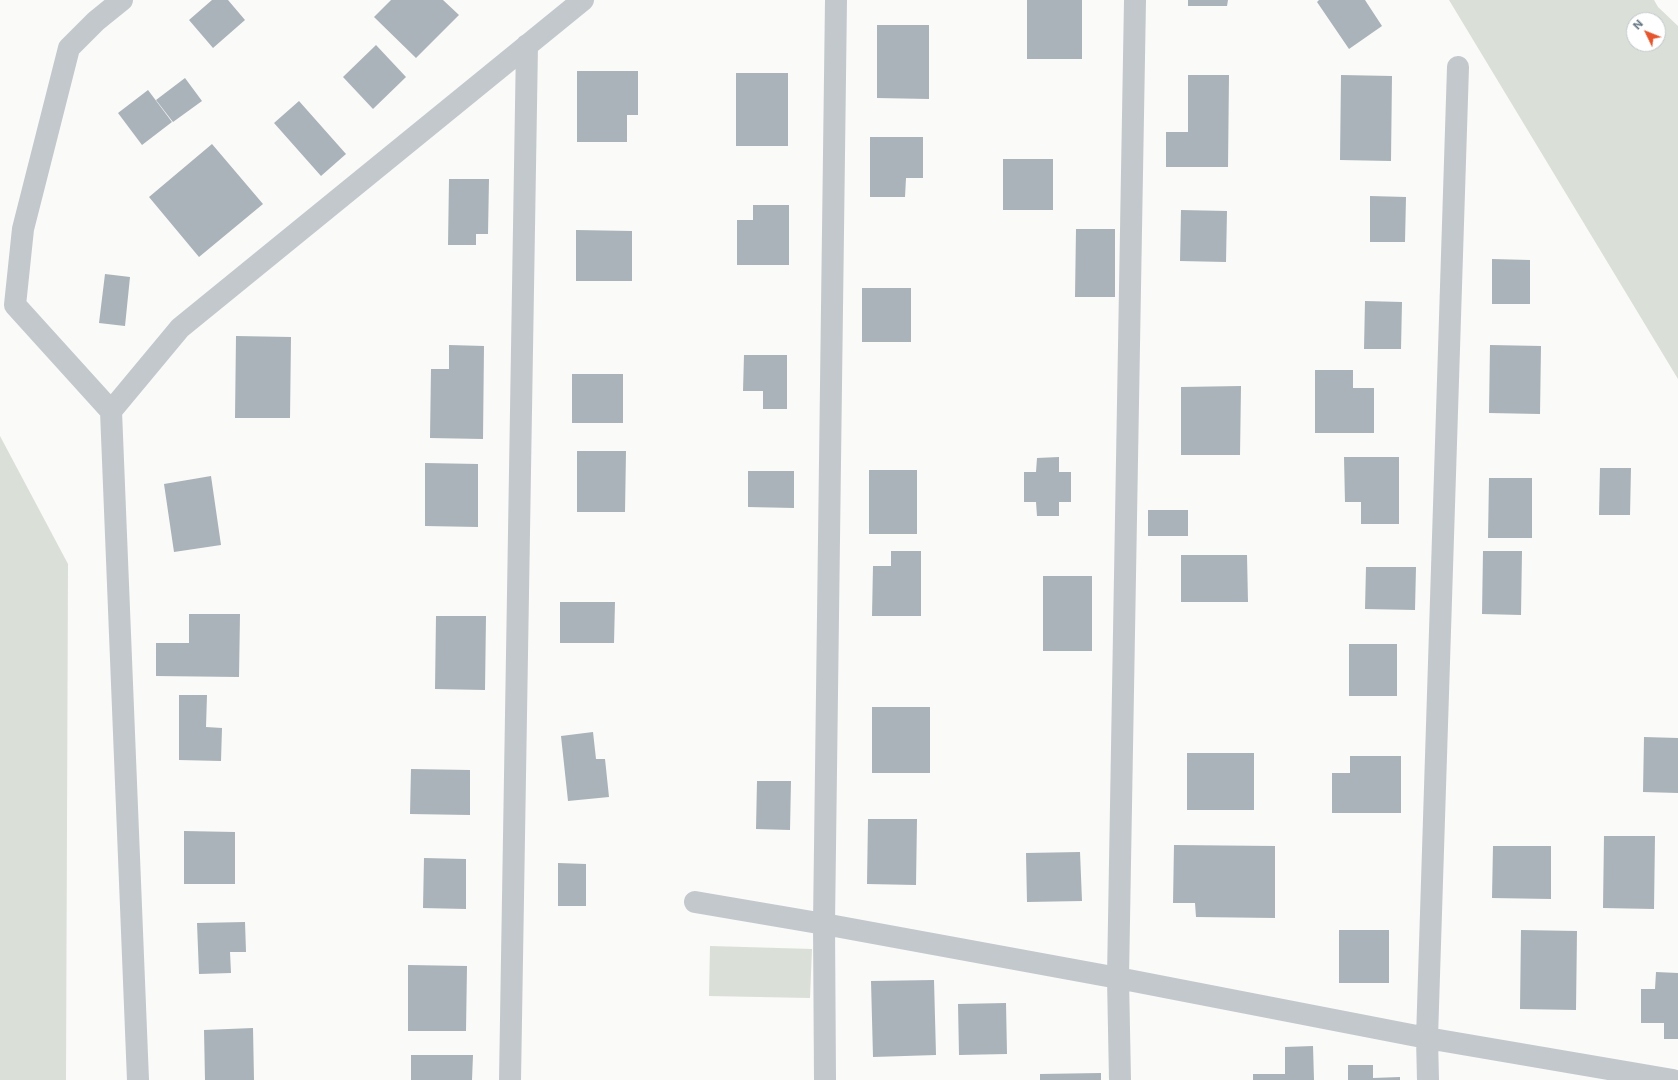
<!DOCTYPE html>
<style>
body{margin:0}
#map{position:relative;width:1678px;height:1080px;overflow:hidden;background:#fafaf8;font-family:Inter,sans-serif}
canvas{display:block}
.north{position:absolute;left:1626px;top:12px;width:40px;height:40px;box-sizing:border-box;background:#fff;border:1px solid #c1c8cd;border-radius:50%;rotate:313deg;font-size:11px;font-weight:700;line-height:16px;text-align:center;color:#657683}
.north::after{content:'';display:block;margin:auto;width:14px;height:18px;background:#e4572e;clip-path:polygon(50% 0,100% 100%,50% 72%,0 100%)}
</style>
<div id="map">
<canvas width="1678" height="1080"></canvas>
<div class="north">N</div>
</div>
<script>
const c = document.querySelector('canvas').getContext('2d');
c.lineJoin = 'round';
function paint(path, color) {
  c.fillStyle = color;
  c.fill(path, 'evenodd');
}
function trace(path, color, width, dash) {
  c.strokeStyle = color;
  c.lineWidth = width;
  c.lineCap = dash ? 'butt' : 'round';
  c.setLineDash(dash || []);
  c.stroke(path);
}
paint(new Path2D(`
 M1449,0H1654L1658,7L1678,26V379ZM1634,20H1658V44H1634Z
 M0,436L68,564L66,1080H0Z
 M710,946L812,949L810,998L709,996Z`), '#dadfd7');
paint(new Path2D(`
 M212,0H228L245,20L213,48L189,20Z
 M391,0H443L459,15L416,58L374,17Z
 M1027,0H1082V59H1027Z
 M1188,0H1228L1227,6H1188Z
 M1319,0H1365L1382,26L1349,49L1317,2Z
 M877,25H929V99L877,98Z
 M376,45L406,77L373,109L343,77Z
 M577,71H638V115H627V142H577Z
 M736,73H788V146H736Z
 M1188,75H1229L1228,167H1166V132H1188Z
 M1341,75L1392,76L1391,161L1340,160Z
 M185,78L202,101L173,122L156,100Z
 M148,90L172,122L142,145L118,113Z
 M299,101L346,154L321,176L274,123Z
 M870,137H923V178H906L905,197H870Z
 M212,144L263,204L199,257L149,197Z
 M1003,159H1053V210H1003Z
 M449,179H489L488,234H476V245H448Z
 M1370,196L1406,197L1405,242H1370Z
 M753,205H789V265H737V220H753Z
 M1181,210L1227,211L1226,262L1180,261Z
 M1076,229H1115V297H1075Z
 M576,230L632,231V281H576Z
 M1492,259L1530,260V304H1492Z
 M105,274L130,277L125,326L99,323Z
 M862,288H911V342H862Z
 M1365,301L1402,302L1401,349H1364Z
 M236,336L291,337L290,418H235Z
 M449,345L484,346L483,439L430,438L431,369H449Z
 M1490,345L1541,346L1540,414L1489,413Z
 M744,355H787V409H763V391H743Z
 M1315,370H1353V388H1374V433H1315Z
 M572,374H623V423H572Z
 M1241,386L1240,455H1181V387Z
 M577,451H626L625,512H577Z
 M1059,457V472H1071V502H1059V516H1037L1036,502H1024V472H1036L1037,458Z
 M1344,457H1399V524H1361V502H1345Z
 M425,463L478,464V527L425,526Z
 M1600,468H1631L1630,515H1599Z
 M869,470H917V534H869Z
 M748,471H794V508L748,507Z
 M211,476L221,545L174,552L164,484Z
 M1489,478H1532V538H1488Z
 M1148,510H1188V536H1148Z
 M891,551H921V616H872L873,566H891Z
 M1483,551H1522L1521,615L1482,614Z
 M1181,555H1247L1248,602H1181Z
 M1366,567H1416L1415,610L1365,609Z
 M1043,576H1092V651H1043Z
 M560,602H615L614,643H560Z
 M189,614H240L239,677L156,676V643H189Z
 M436,616H486L485,690L435,689Z
 M1349,644H1397V696H1349Z
 M179,695H207L206,727L222,728L221,761L179,760Z
 M872,707H930V773H872Z
 M593,732L596,759H605L609,797L568,801L561,736Z
 M1644,737L1678,738V793L1643,792Z
 M1187,753H1254V810H1187Z
 M1350,756H1401V813H1332V773H1350Z
 M411,769L470,770V815L410,814Z
 M757,781H791L790,830L756,829Z
 M868,819H917L916,885L867,884Z
 M184,831L235,832V884H184Z
 M1604,836H1655L1654,909L1603,908Z
 M1174,845L1275,846V918L1196,917L1195,903H1173Z
 M1493,846H1551V899L1492,898Z
 M1080,852L1082,901L1027,902L1026,853Z
 M424,858L466,859V909L423,908Z
 M558,863L586,864V906H558Z
 M245,922L246,952H230L231,973L199,974L197,923Z
 M1339,930H1389V983H1339Z
 M1521,930L1577,931L1576,1010L1520,1009Z
 M408,965L467,966L466,1031H408Z
 M1656,972L1678,973V1039H1664V1023H1641V989H1655Z
 M934,980L936,1055L873,1057L871,981Z
 M1006,1003L1007,1054L959,1055L958,1004Z
 M253,1028L254,1080H205L204,1030Z
 M1313,1046L1314,1080H1253V1074H1285V1047Z
 M411,1055H473L472,1080H411Z
 M1348,1065H1373V1078L1400,1077V1080H1348Z
 M1101,1073V1080H1040V1074Z`), '#aab3b9');
trace(new Path2D(`
 M122,0L96,21L69,48L23,229L15,305L111,411L138,1080
 M111,411L180,328L583,0
 M695,902L824,924L1118,978L1427,1038L1673,1080
 M510,1080L527,45
 M825,1080L824,924L836,0
 M1120,1080L1118,978L1135,0
 M1428,1080L1427,1038L1458,67`), '#c3c8cc', 22);
</script>
